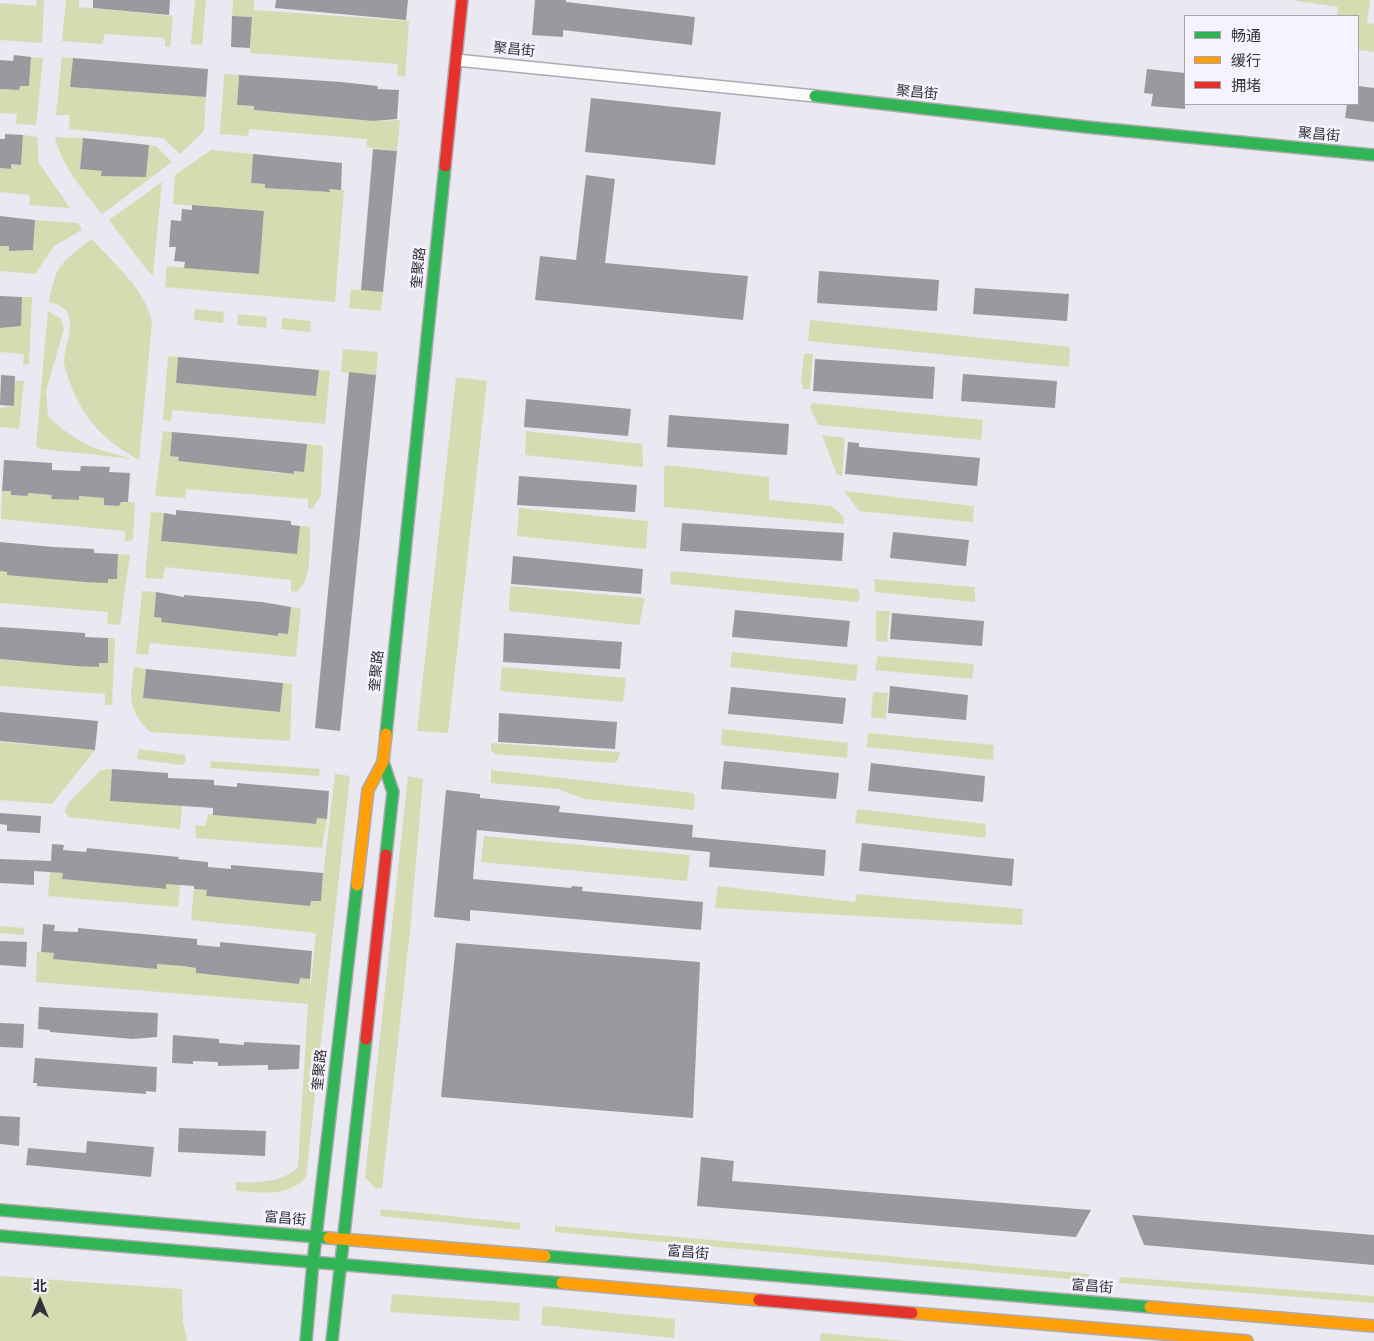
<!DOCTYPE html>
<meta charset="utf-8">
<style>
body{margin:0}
#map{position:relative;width:1374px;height:1341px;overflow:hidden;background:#eae8f0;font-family:Helvetica,"Noto Sans SC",sans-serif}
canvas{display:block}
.legend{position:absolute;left:1184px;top:15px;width:175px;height:90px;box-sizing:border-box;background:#f6f3ff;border:1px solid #a8a5af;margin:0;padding:6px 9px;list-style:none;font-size:15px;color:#323136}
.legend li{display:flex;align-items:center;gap:10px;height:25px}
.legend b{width:25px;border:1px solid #a8a5af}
.north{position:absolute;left:15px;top:1276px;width:50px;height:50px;-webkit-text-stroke:4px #f6f3ff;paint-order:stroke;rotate:0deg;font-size:14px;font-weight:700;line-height:20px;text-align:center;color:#323136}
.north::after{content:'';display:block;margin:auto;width:18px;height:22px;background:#323136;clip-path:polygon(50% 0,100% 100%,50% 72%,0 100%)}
</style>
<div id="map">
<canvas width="1374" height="1341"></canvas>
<ul class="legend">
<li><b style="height:6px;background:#30b455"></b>畅通</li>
<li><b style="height:6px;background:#ff9f0a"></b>缓行</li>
<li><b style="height:6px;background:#e5322d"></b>拥堵</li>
</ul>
<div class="north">北</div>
</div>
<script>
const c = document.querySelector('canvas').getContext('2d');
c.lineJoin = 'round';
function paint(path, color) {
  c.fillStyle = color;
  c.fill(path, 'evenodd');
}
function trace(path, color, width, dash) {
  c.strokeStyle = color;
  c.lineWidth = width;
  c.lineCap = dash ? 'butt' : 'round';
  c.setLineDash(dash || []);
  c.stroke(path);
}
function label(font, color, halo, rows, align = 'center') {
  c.font = font + ' Helvetica,"Noto Sans SC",sans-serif';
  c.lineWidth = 5;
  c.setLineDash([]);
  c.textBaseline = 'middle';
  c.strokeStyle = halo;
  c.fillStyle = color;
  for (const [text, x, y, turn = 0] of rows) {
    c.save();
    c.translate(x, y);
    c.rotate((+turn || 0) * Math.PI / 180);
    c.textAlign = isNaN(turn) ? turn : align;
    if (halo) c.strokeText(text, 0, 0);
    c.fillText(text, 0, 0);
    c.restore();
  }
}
paint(new Path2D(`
 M37,0H44L42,43L0,40V3L36,6Z
 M66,0H79V7L173,16L170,47H165V38L104,34L103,44L62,41Z
 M195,0H206L202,45L191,44Z
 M233,0H254V10L409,21L405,77L397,75L398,64L250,53L252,17L232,16Z
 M1291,0H1370L1367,23L1374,24V52L1358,50V16H1337L1338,7Z
 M31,57L43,58L36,125L16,124L17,114L0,113V89L19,90L20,86H29Z
 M62,57L73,58L71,87L206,97L204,131L180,154L163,138L69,129L70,115H56Z
 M224,74L239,75L237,105L254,106V110L374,121L400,120L397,151L366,147L367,139L249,129L248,136L220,134Z
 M23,135L37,137L39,163L70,208L29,205L30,195L0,192V168L11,169V164L21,165Z
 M55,137L83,138L80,169L102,171V176H146L149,145L157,147L172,162L102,214C83,190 62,167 55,137Z
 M211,150L253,154L251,183L265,184V188L329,192V189L344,190L335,302L165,287L167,266L259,274L264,212L173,204L175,175Z
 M162,182L153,274H150L109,220Z
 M35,220L78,223L82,230L54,246L35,274L0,271V246H9V251L33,250Z
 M92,239C114,264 147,291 152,323L139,460C106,441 87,424 72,388C69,380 65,371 64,362C64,347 73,332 69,316C67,307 57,304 49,302C56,263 62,262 92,239Z
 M351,289L383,292L381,311L349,308Z
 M22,297H32L29,364L23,365L24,354L0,352V328L21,326Z
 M195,309L224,312L223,323L194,320Z
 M48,311L61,319L64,329L46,391L48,416C75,443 98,451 134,459L41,449L36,446Z
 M238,314L267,317L266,328L237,325Z
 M282,318L311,321L310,332L281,329Z
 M810,320L1070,347L1069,367L808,341Z
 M343,349L378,352L376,375L341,372Z
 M806,353L813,354L810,389H803L801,381L804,355Z
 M168,356L178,357L176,383L316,396L319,370L330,371L325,424L172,410L171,421L163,420Z
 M456,377L487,381L448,733L417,731Z
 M15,381H24L19,429L0,427V408L14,406Z
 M813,403L983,420L981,440L818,425L810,407Z
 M163,431L172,432L170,456L179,457V461L247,468L265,465V472L294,474L307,444L323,446L321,495L312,509L308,508V499L186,489L185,498L155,496Z
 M526,431L642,444L643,465L642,467L525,455Z
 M822,435L845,438L842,476L837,475Z
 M667,465L769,477V500L831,506L843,516L844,524L664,507V467Z
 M2,491H11V495L28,496V493L52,495V499L78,500L79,496L104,498V505H119L121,502H135L133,538L131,541H125V531L1,519Z
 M844,491L974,506L973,522L859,511Z
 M519,508L648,521L646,549L517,536Z
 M151,512L164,513L162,541L297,554L300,526L310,527C309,546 313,579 297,592L291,591V580L165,567L163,579L145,578Z
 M118,554L130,555L120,625L107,624L108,612L0,603V571L7,572V575L117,579Z
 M671,571L858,589L860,598L857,602L670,584Z
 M874,579L975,587V602L875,592Z
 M510,586L645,598L639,625L509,611Z
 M142,591L156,592L154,617L162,618V622L248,626V633L277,636L278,633L288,634L291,607L301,608L296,657L150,643L148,655L136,654Z
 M876,611H890L887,642L876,641Z
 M108,638H115L112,705H105V694L0,686V659L22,662L23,658L98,667L99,663H108Z
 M732,652L858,665L856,681L730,667Z
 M878,656L974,664L972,679L875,670Z
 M134,667L146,669L143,698L280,712L283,683L292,684L290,741L150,732C127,709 130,697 134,667Z
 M502,667L626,678L623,702L500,691Z
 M873,692L888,693L886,719L871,717Z
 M722,729L848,743L847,758L721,745Z
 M868,733L994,745L993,760L867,747Z
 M0,742L95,750L52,804L0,800Z
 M491,743L620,752L618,760L614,763L495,754L491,750Z
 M139,749L185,755L186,762L182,765L137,759Z
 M211,761L320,769L319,776L210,768Z
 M112,769L182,806L180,829L68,817L65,811L69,802L101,770Z
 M491,770L693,793L695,799L694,810L584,799L558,789L491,783Z
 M335,774L350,776L306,1178C285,1198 263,1192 236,1191V1182C257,1183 280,1183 298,1168L308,1004L36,982L37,952L54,953V959L137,963V967L157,969V964L185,938L183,966L196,968V973L299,984L300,978L310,979V992L316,933L191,920L194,889L207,890V896L310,906V901H320Z
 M408,776L423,779L410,931L382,1188H375L365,1177Z
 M857,809L986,824L985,838L855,823Z
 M208,814L297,817V822L316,824L317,818L327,819L322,848L196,838L195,825L206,826Z
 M484,836L690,855L687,881L481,862Z
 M50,872L63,873V879L166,889V884H180L178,907L48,896Z
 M718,886L855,902L857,894L1023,909L1022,925L715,908Z
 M0,926L24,928V935L0,933Z
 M381,1209L520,1223V1230L380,1216Z
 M555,1226L1089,1274V1281L555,1232Z
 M0,1276L182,1289L183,1322L187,1341H0Z
 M1120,1277L1374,1296V1303L1119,1283Z
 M392,1294L520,1303L519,1321L390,1312Z
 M543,1306L675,1319L674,1338L541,1325Z
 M821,1333L905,1341H820Z`), '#d5dcb2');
paint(new Path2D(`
 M93,0H170L169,15L93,8Z
 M276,0H408L406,20L275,8Z
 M535,0H566V2L695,17L692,45L563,30V37L532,35Z
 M232,16L252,17L250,48L231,47Z
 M14,55L31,57L29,86H20L19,90L0,89V60L13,61Z
 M73,58L208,69L206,97L70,87Z
 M1147,69L1185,73V109L1151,106L1153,94L1144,93Z
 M239,75L341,82L378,86L377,89L399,90L397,119L373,121L254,110V106L237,105Z
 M1358,86L1374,88V122L1345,118L1347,104H1358Z
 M591,98L721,112L715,165L585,152Z
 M5,134L23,135L21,165L11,164V169L0,168V139H5Z
 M83,138L149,145L146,177L101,176L102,171L80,169Z
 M373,149L397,151L383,292L361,290Z
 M253,154L342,163L341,190L329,189L330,192L265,188V184L251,183Z
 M586,175L615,179L605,263L748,276L743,320L535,300L540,256L576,260Z
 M192,205L264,211L259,274L184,268L185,262L174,261L176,247H169L171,220L181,221L182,209L192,210Z
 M0,216L35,220L33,250L9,251V246H0Z
 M819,271L939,280L937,311L817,303Z
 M975,288L1069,294L1067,321L973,314Z
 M0,296L22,297L21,326L0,328Z
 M178,357L319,370L316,396L176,383Z
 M815,359L935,367L933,399L813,391Z
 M349,372L376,375L340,731L315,728Z
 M963,374L1057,381L1055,408L961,401Z
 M1,375L15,376L14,406L0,405Z
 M526,399L631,409L628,436L524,427Z
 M669,415L789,424L787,455L667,447Z
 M172,432L307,444L304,472L294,471V474L178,461L179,457L170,456Z
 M848,442L859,443V447L980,458L977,486L845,474Z
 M4,460L52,463V470L80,471L81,466L110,467L109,472L130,473L128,502H121L119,506L104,505V498L79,496V500L51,499L52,495L28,493V496L11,495V491H2Z
 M519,476L637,485L635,512L517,505Z
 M176,510L291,521V525L300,526L297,554L161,541L164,513L176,515Z
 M682,523L844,533L842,561L680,551Z
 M893,532L969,540L966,566L890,558Z
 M0,542L53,547L94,549V553L118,554L117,579H108V583L85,582L7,575V572L0,571Z
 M513,556L643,569L641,594L511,584Z
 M156,592L184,597V595L262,602L291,607L288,634L278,633V636L161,622L162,618L154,617Z
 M735,610L850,621L847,647L732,637Z
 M892,613L984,621L982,646L890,639Z
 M0,627L85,633V637L108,638V663H99V667L76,666L0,659Z
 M504,633L622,642L620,669L503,662Z
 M146,669L283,683L280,712L143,698Z
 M890,686L968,695L966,720L888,713Z
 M731,687L846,698L843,724L728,714Z
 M0,712L98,721L95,750L0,741Z
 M499,713L617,722L615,749L498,742Z
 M724,761L839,773L836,799L721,789Z
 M871,763L985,776L983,802L868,791Z
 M112,769L168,773V778L214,780V785L237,787V783L329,791L327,819L317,818L316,824L296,822L213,815V808L110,801Z
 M446,790L480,794V798L560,806L559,812L693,825L692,837L826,850L824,876L709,867L710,852L477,830L473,879L571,888L572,886L583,887L582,891L703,902L701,930L470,910V921L434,917Z
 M0,813L41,816L40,833L7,831V825L0,824Z
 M862,843L1014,859L1012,886L859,871Z
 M52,844L64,845L63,850L86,852L87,848L179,857L178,859L208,862V867L231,869V865L323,873L321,901H311L310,906L206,896L207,890L194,889V886L166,884V889L146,887L62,879L63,873L34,871V885L0,883V859L51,861Z
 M43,924L55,925L54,931L78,932V928L99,930L197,939V945L220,947V942L312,951L310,979L300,978L299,984L196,973V968L183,966L157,964V969L53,959L54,953L41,952Z
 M0,941L27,942L26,967L0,965Z
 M456,943L700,962L693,1118L441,1097Z
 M39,1007L158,1013L157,1037L133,1039L50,1032V1030L38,1029Z
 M0,1023L24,1024L23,1048L0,1047Z
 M173,1035L219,1039V1043L244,1045V1042L300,1045L299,1069L268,1070V1065L218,1066V1062L193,1061V1064L172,1063Z
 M35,1058L157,1067L156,1092L146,1091V1094L37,1086V1083H33Z
 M0,1116L20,1117L19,1146L0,1144Z
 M179,1128L266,1131L265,1156L178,1152Z
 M87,1141L154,1147L151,1177L26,1165L28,1148L86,1153Z
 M701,1157L734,1161L732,1181L1091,1210L1076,1237L697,1206Z
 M1132,1215L1374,1235V1265L1144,1245Z`), '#9c999e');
const street = new Path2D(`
 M456,60L815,96`);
const fast = new Path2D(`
 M815,96L1086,127L1374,155
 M386,734L445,166
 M383,762L393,792L386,855
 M0,1210L329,1238
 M0,1236L562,1283
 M545,1256L1150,1307
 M306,1341L313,1262L357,885
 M332,1341L366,1039`);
const slow = new Path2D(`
 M357,885L368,790L383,762L386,734
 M329,1238L545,1256
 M562,1283L759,1300
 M1150,1307L1374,1326
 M912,1313L1247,1341`);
const jam = new Path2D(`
 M445,166L462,0
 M366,1039L386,855
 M759,1300L912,1313`);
trace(street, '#acabb1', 14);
trace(fast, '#acabb1', 14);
trace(slow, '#acabb1', 14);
trace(jam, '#acabb1', 14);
trace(street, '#fcfcfd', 11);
trace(fast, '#30b455', 11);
trace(slow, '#ff9f0a', 11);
trace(jam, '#e5322d', 11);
label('14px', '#323136', '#f6f3ff', [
 ["聚昌街",514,50,6],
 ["聚昌街",917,93,6],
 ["聚昌街",1319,135,5],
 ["奎聚路",419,268,-84],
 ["奎聚路",377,671,-84],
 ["奎聚路",320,1070,-84],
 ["富昌街",285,1219,5],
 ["富昌街",688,1253,5],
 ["富昌街",1092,1287,5]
]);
</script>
